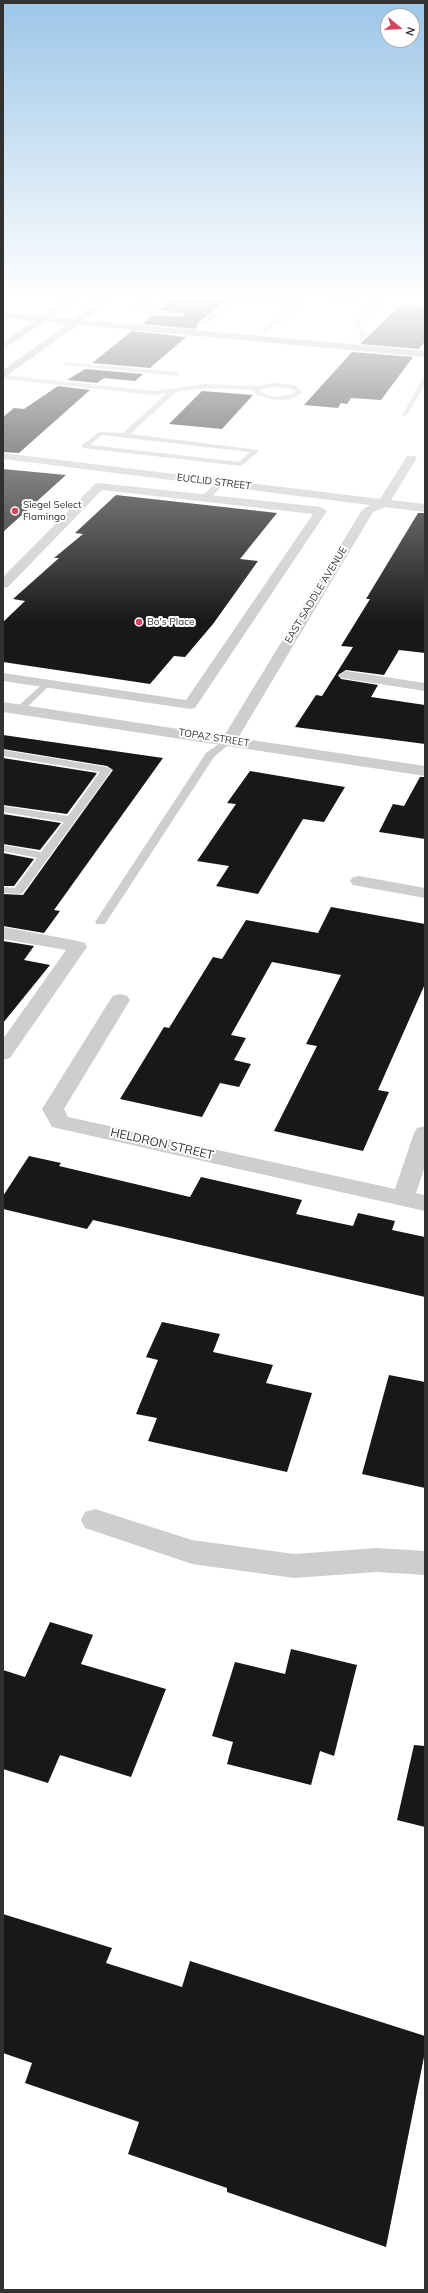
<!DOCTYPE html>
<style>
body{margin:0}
#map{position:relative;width:428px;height:2293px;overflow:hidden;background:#fff;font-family:Mulish,sans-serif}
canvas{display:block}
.frame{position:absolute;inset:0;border:4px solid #313131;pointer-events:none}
.north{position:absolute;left:380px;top:8px;width:40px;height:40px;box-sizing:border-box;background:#fff;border:1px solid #adadad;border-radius:50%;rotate:108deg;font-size:11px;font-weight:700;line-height:16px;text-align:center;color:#313131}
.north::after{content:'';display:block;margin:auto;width:14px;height:18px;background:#d8425d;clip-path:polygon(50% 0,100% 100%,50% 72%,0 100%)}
</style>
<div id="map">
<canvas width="428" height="2293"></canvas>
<div class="frame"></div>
<div class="north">N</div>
</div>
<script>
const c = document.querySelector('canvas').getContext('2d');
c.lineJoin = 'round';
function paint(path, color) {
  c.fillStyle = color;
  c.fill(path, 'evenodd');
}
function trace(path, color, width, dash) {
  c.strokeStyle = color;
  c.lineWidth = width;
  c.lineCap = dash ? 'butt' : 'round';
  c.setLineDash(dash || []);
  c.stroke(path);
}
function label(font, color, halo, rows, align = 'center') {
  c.font = font + ' Mulish,sans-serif';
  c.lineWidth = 4;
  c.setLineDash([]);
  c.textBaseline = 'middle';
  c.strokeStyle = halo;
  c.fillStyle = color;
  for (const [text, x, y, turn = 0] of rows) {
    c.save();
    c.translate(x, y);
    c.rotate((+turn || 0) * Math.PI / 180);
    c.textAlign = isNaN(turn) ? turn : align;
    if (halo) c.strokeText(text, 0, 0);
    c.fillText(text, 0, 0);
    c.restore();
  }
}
paint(new Path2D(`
 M172,300H228L199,322L196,329L142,324L153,315L181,317L185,315L184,313L160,310Z
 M402,304L425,306V341L419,349L360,344Z
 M132,331L186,337L150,368L92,363Z
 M352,352L413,357L381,400L351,398L347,404L341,403L338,408L304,405Z
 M85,369L143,374L135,381L104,378L97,383L67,380Z
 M58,386L90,390L19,453L3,452V417L14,408L24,409Z
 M202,391L253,395L222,429L169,424Z
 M3,469L66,475L3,532Z
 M116,495L277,513L240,559L258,561L213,624L185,657L174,656L150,684L3,662V622L25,601L13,599L59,558H54L83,534L75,533Z
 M418,513H425V653L399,650L384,675L346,670L338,675L341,679L378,685L371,697L425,705V744L295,727L316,695L322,696L353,647L341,646L370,599H366Z
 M3,735L163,758L54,910L60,911L44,933L3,926V894L23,895L113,770L107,766L3,749Z
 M3,758L97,773L67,814L3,805Z
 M250,771L345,787L324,822L303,819L258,894L216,886L229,866L197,861L236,804L227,803Z
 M420,777H425V839L379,832L393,804L404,806Z
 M3,814L61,823L40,850L3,844Z
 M3,853L34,859L14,886H3Z
 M331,907L425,924V984L378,1090L389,1092L363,1151L274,1131L317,1046L306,1044L341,975L272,962L231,1035L246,1038L234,1060L251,1064L239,1087L220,1083L202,1117L120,1099L164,1027L169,1028L213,957L222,959L246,920L318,933Z
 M3,941L34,946L24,960L50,965L3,1023Z
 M29,1156L61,1163L59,1166L190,1197L201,1177L302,1200L296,1214L353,1226L358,1213L395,1221L392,1230L425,1237V1297L93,1220L87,1229L3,1209V1196Z
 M162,1322L220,1334L213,1352L273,1365L266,1383L312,1393L287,1472L148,1441L157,1418L136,1414L158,1360L146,1357Z
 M389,1375L425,1382V1488L362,1474Z
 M50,1622L93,1635L81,1664L166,1689L131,1777L60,1755L48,1783L3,1769V1670L25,1677Z
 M291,1649L357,1665L334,1756L320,1751L311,1785L227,1764L233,1742L212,1736L235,1662L285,1674Z
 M414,1745L425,1746V1827L397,1820Z
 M3,1914L112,1948L106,1963L182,1987L190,1961L425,2036V2052L386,2247L227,2192V2188L128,2154L139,2122L25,2083L32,2063L3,2053Z`), '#181818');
paint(new Path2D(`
 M142,300H148L140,309L184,314L181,316L133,311Z
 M234,300H240L204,325H200V323Z
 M242,300L296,303L301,300L304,302L265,332L263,329L292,306Z
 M329,300H351L354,302L351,304Z
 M377,300H383L358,325L368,334L361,340H357L362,334L352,325Z
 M66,362L176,372L179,374L176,376L64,365Z
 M3,375L155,391L204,384L258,386L273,383L294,385L303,392C291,404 271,400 257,395L253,390L204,388L176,392L130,434L258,450V452L241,466L84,448L81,446L99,432L123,433L167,393L155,395L3,379ZM273,387L290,388L296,392C287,397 267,399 259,390ZM102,435L250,452L239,462L90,445Z
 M425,377V384L407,415L402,416L422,379Z
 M218,481L225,483L208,500H202V496Z
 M46,681L49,682V686L23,711H17V707Z
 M229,737L234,740L214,757L105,924H97L95,922L206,753Z
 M3,750L107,767L112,770L22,894L3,893V887L15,888L37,858L3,851V845L41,852L64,822L3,812V806L68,816L100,772L3,756Z`), '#cecece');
paint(new Path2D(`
 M3,453L380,499L407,456H415L417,458L391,500L425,504V512L385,507L373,512L238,738L425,766V776L3,712V702L224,736L362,510L370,505L3,459Z
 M99,483L321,507L327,511L195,708L190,709L3,681V673L186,700L313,514L102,490L8,587L3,588V577L95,484Z
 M346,671L425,683V691L341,678L339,675Z
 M359,876L425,888V898L353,885L350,881L353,877Z
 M3,927L78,941L85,943L87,947L10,1058L3,1060V1039L66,950L3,939Z
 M120,994L127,996L130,1000L64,1109L68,1117L395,1189L414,1133L417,1128L425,1126V1166L416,1193L425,1195V1211L52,1127L42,1109L110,1000L113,996Z
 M95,1509L192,1540L294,1554L377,1548L425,1551V1575L377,1572L294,1578L192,1564L85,1528L81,1520L85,1512Z`), '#cecece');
paint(new Path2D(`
 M64,300H74L51,317L74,319L100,300H110L84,320L425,351V357L78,325L3,378V370L68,324L45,322L3,349V342L34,321L3,318V312L41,316Z`), '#a9a9a9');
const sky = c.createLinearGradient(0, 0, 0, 621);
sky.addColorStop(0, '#9cc6e8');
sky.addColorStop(0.48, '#fff');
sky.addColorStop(1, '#ffffff00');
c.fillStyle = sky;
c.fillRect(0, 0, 428, 621);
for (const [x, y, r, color] of [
 [15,511,4,"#d8425d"],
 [139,622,4,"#d8425d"]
]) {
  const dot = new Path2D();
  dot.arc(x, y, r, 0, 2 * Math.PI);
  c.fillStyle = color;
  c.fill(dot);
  trace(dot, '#fff', 1.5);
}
label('10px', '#313131', '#fff', [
 ["EUCLID STREET",214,482,7],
 ["EAST SADDLE AVENUE",316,595,-59],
 ["TOPAZ STREET",214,738,9]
]);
label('10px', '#313131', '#fff', [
 ["Siegel Select",23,505],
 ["Flamingo",23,517],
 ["Bo's Place",147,622]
], 'left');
label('12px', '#313131', '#fff', [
 ["HELDRON STREET",162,1144,13]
]);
</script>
